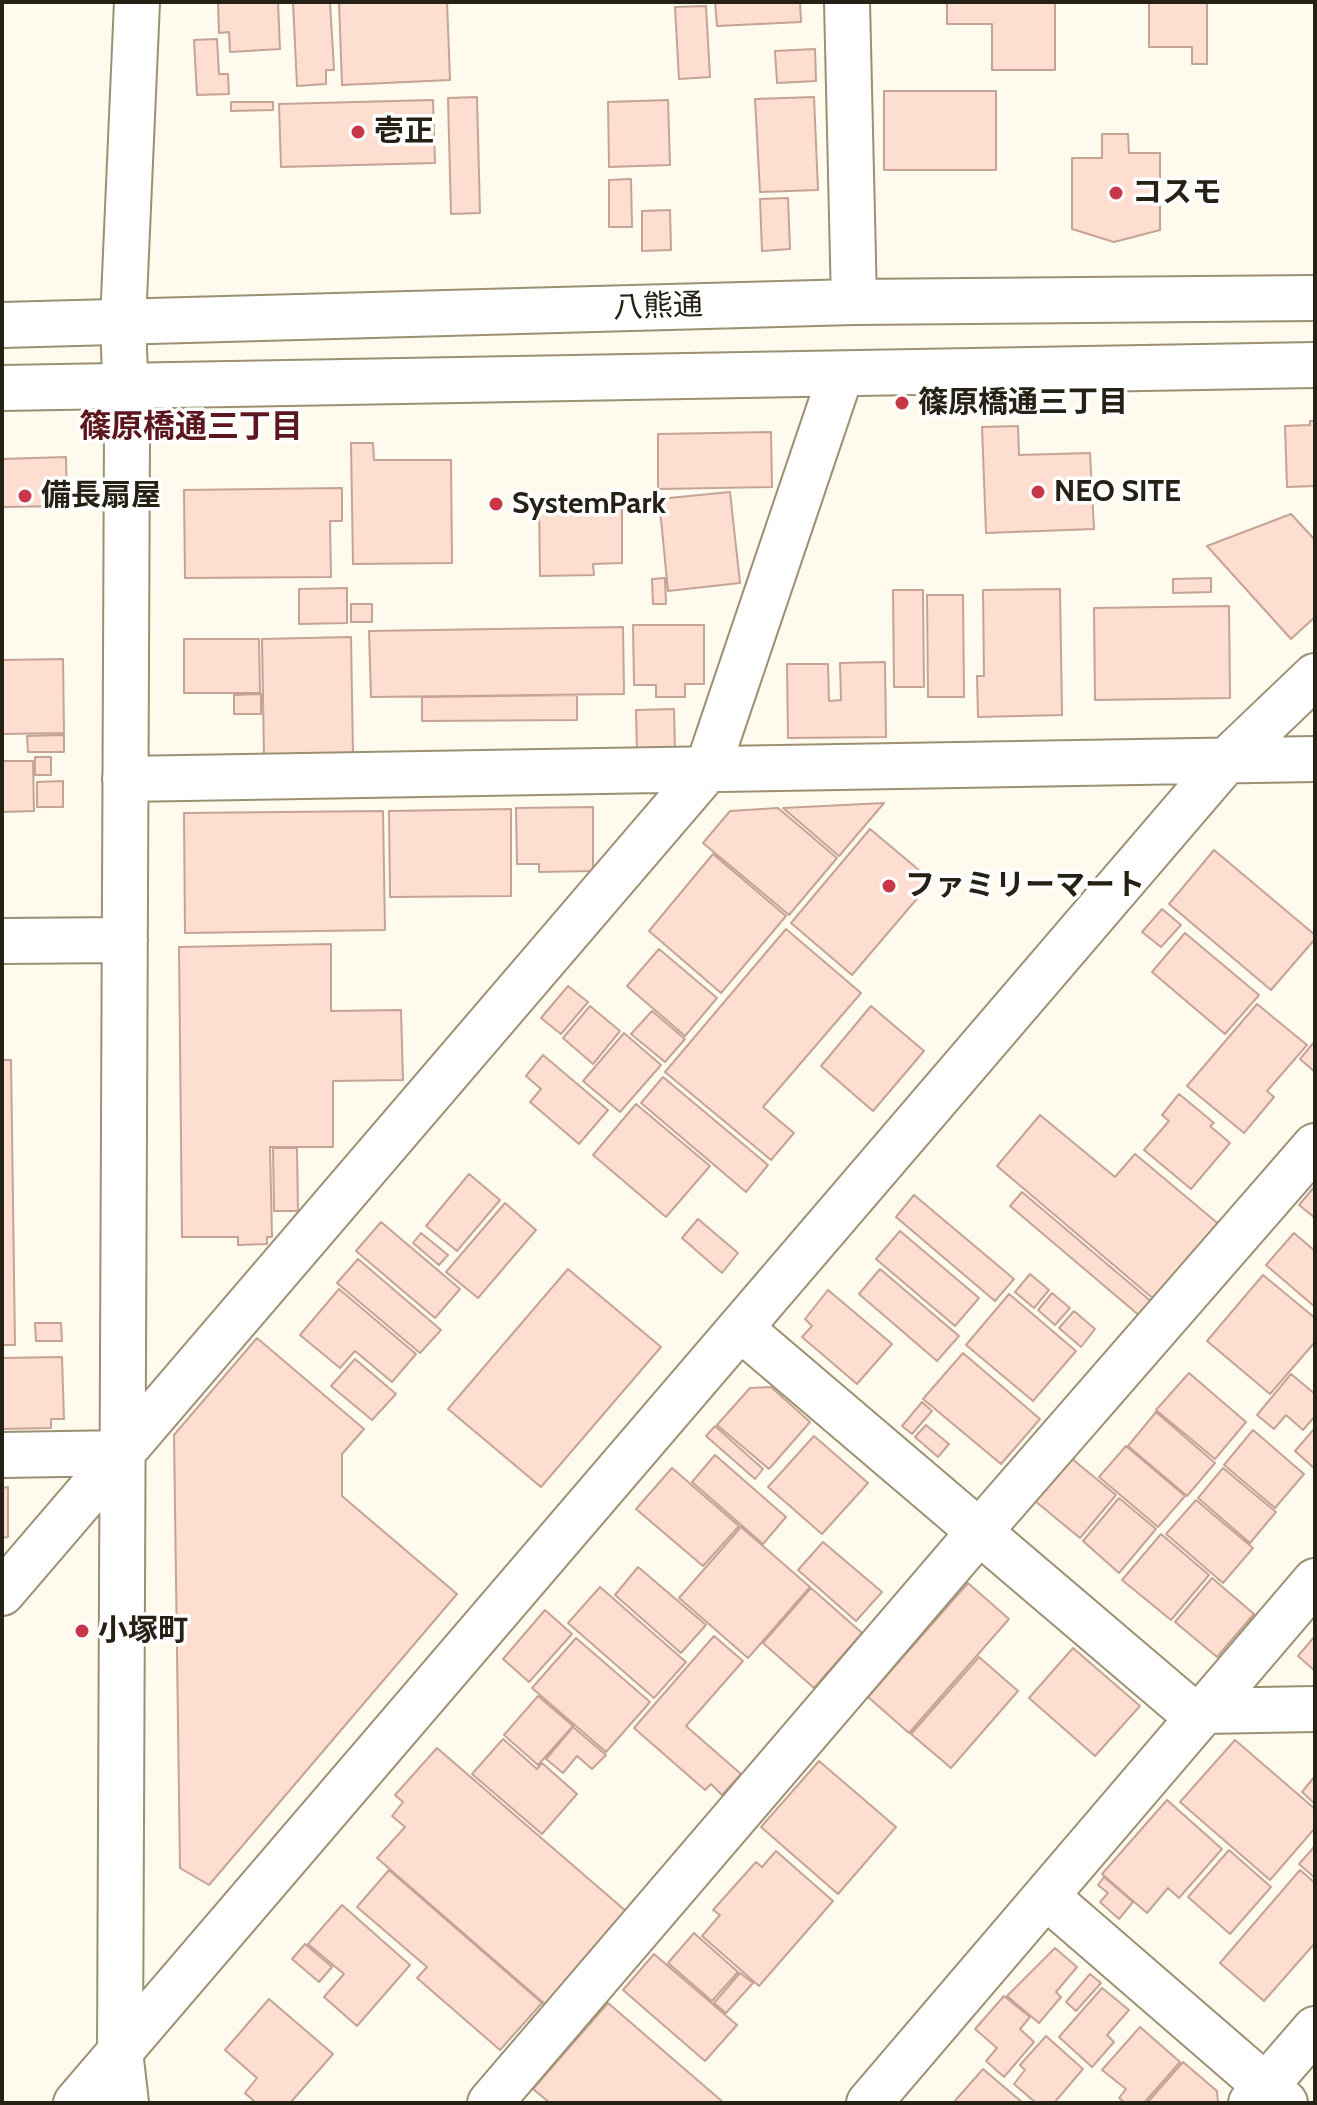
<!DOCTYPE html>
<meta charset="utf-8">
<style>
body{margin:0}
#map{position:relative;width:1317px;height:2105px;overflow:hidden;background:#fefaed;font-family:Cabin,sans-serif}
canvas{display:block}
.frame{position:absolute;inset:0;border:4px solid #262115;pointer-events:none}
</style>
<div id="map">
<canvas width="1317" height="2105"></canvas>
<div class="frame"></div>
</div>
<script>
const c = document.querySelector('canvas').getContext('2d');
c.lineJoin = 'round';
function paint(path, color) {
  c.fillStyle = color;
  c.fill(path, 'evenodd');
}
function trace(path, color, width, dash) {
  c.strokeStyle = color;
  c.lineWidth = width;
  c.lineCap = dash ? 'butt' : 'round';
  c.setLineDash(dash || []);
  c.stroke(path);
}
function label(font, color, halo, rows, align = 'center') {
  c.font = font + ' Cabin,"Noto Sans JP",sans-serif';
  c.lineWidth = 7;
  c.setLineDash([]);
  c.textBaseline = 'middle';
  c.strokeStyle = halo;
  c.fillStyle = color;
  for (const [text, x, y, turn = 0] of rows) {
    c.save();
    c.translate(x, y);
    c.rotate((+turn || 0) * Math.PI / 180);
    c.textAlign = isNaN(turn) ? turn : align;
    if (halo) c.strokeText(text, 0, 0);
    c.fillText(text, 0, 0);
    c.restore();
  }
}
const building = new Path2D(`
 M218,2H278L280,49L230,52L229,32L219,33Z
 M293,2H330L334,70H326V84L297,86Z
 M339,2H447L450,80L342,85Z
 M715,2H800L801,22L717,26Z
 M947,2H1055V70H992V24H947Z
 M1149,2H1207V64H1192V47H1149Z
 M706,6L710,77L679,79L675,7Z
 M217,39L219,74H228L229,94L197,95L194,40Z
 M815,49L816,81L777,83L775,51Z
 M884,91H996V170H884Z
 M477,97L480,213L451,214L448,98Z
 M814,97L818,190L760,192L755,99Z
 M433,100L435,163L281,167L279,104Z
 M668,100L670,165L609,167L608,102Z
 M231,102H273V110L231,111Z
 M1102,134H1128L1129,153H1160V230L1114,242L1072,229V158H1102Z
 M631,179L632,227H609V180Z
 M788,198L790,249L762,251L760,199Z
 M670,210L671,250L642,251V211Z
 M1310,421H1315V486L1287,487L1285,426L1310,425Z
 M1018,426L1019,455L1090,453L1094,529L986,533L982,427Z
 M771,432L772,487L658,489V434Z
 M351,443H373L374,460H451L452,563L353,564Z
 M66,457L67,506L2,507V459Z
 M342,488V521H330L331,577L185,578L184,490Z
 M730,492L740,583L668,591L659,499Z
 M622,499V563L593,564L594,575L540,576L539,501Z
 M1291,514L1315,540V617L1291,639L1207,546Z
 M665,578L666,604H653L652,579Z
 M1211,578V592L1173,593V579Z
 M347,588V623L299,624V589Z
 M1060,589L1062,715L978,717L977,676H984L983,590Z
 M893,590H923L924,687H894Z
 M927,595H963L964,697H928Z
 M351,604H372V622H351Z
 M1229,606L1230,698L1095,700L1094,608Z
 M633,625H704V684H685V697H656V685H634Z
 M623,627L624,694L371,697L369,631Z
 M351,637L353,755L264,756L262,639Z
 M184,639H259L260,693H184Z
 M63,659L64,733L2,734V660Z
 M885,662L886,737L788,738L787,664H828L829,701L841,700L840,663Z
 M261,694V714H234V695Z
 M577,695V720L422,721V697Z
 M674,709L675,752L637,753L636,710Z
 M64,735V752H28L27,736Z
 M35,757H51V775H35Z
 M2,761H33L34,811L2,812Z
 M63,781V807H37V782Z
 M884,803L839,856L783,808Z
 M593,807V871L539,872V864H517L516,808Z
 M778,808L837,858L789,915L703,843L730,811Z
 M511,809V896L390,897L389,811Z
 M383,811L385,930L185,933L184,813Z
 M870,829L932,881L852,975L791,923Z
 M1214,850L1315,935V939L1271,990L1169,904Z
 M713,854L786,916L721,993L649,931Z
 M1162,909L1181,925L1161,947L1142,932Z
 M786,929L861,993L763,1107L794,1133L771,1160L665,1072Z
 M1185,933L1259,995L1225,1034L1152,972Z
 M331,944V1011L401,1010L403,1080L333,1081V1147H270L272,1237H267V1244L238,1245V1237H182L179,947Z
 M659,949L717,998L685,1036L627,986Z
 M568,986L588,1002L561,1034L541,1018Z
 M1257,1004L1307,1045L1267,1091L1274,1097L1244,1133L1187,1086Z
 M590,1006L620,1031L593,1064L563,1038Z
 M871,1006L924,1051L873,1111L821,1066Z
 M652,1011L685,1039L665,1062L631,1034Z
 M624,1033L661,1065L620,1112L583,1081Z
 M1315,1041V1072L1300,1059Z
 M543,1055L608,1110L579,1144L530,1102L541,1089L526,1076Z
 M2,1060H11L15,1345H2Z
 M663,1077L768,1165L746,1192L641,1103Z
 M1179,1094L1214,1123L1210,1126L1230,1143L1191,1189L1144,1150L1169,1121L1162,1115Z
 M636,1104L710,1166L666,1217L593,1155Z
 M1040,1115L1115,1177L1135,1154L1221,1226L1156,1301L997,1166Z
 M273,1148H297L298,1211H274Z
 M469,1174L500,1200L457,1251L426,1226Z
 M1315,1186V1218L1299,1205Z
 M1022,1192L1153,1303L1141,1317L1010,1206Z
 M914,1195L1014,1279L995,1301L896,1217Z
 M505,1203L536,1230L478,1298L446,1272Z
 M698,1219L738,1253L722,1273L682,1238Z
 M381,1222L460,1289L435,1318L356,1251Z
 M900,1231L979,1298L955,1326L876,1259Z
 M421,1233L448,1255L439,1265L413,1243Z
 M1294,1233L1315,1251V1307L1266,1265Z
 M358,1259L441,1330L420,1353L337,1283Z
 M568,1269L661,1347L541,1487L448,1409Z
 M880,1269L959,1336L937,1361L859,1294Z
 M1030,1274L1049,1290L1034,1308L1015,1292Z
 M1263,1275L1315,1318V1342L1270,1394L1207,1341Z
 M339,1289L416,1354L392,1382L355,1351L340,1368L300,1335Z
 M828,1290L892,1344L857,1384L802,1337L812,1326L805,1319Z
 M1052,1293L1070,1308L1055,1325L1038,1310Z
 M1009,1294L1076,1351L1033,1401L966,1345Z
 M1074,1311L1095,1329L1081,1347L1059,1328Z
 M35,1323H61L62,1341H36Z
 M257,1338L364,1429L342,1454V1496L457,1594L209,1885L180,1868L174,1435Z
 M963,1353L1040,1419L1001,1464L923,1399Z
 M62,1357L64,1419H51V1428L2,1429V1358Z
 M355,1359L396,1394L372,1420L331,1386Z
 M1189,1373L1246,1422L1215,1459L1156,1410Z
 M1291,1374L1315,1394V1416L1303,1430L1286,1415L1274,1429L1257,1415Z
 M771,1387L810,1422L769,1469L717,1425L750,1388Z
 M922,1402L932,1411L912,1434L902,1426Z
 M1156,1412L1215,1463L1187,1496L1128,1446Z
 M926,1425L949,1444L938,1457L915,1437Z
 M715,1426L763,1469L755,1479L706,1436Z
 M1315,1428V1469L1295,1451Z
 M1253,1430L1304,1474L1275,1508L1224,1465Z
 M814,1436L868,1483L822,1534L768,1487Z
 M1126,1446L1185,1496L1158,1527L1099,1477Z
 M715,1455L786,1517L763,1544L692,1482Z
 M1071,1458L1116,1495L1080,1538L1035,1501Z
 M672,1468L739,1526L703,1566L636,1509Z
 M1223,1468L1276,1512L1250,1543L1198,1498Z
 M8,1487V1537L2,1538V1488Z
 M1119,1498L1156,1529L1119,1573L1083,1541Z
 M1196,1500L1253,1548L1223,1583L1166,1534Z
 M741,1527L810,1587L748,1658L679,1598Z
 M1161,1534L1209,1575L1171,1620L1122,1580Z
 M823,1542L882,1592L856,1621L798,1570Z
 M638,1567L706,1625L681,1653L615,1595Z
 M1212,1578L1254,1614L1217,1657L1175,1622Z
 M968,1583L1009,1619L909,1733L868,1697Z
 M600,1587L686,1662L654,1698L568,1623Z
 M811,1588L862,1633L814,1688L763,1643Z
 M545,1610L572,1634L529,1682L503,1659Z
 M714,1636L743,1661L686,1726L741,1774L722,1795L711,1784L705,1790L634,1728Z
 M1315,1636V1671L1298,1656Z
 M576,1638L650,1702L606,1752L532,1688Z
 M1073,1648L1140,1706L1095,1756L1029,1698Z
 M979,1657L1018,1691L951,1768L911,1734Z
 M538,1696L573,1726L538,1765L504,1735Z
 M573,1727L606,1755L592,1769L577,1756L563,1773L546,1759Z
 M503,1739L537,1769L542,1763L577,1794L542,1834L472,1774Z
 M1235,1740L1315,1809V1828L1270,1880L1180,1802Z
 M437,1748L627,1912L546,2005L377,1858L405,1827L392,1816L403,1802L395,1795Z
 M819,1761L896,1827L838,1894L761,1827Z
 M1315,1776V1804L1302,1792Z
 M1167,1800L1222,1849L1179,1898L1168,1888L1147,1913L1102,1874Z
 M1315,1846V1878L1299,1864Z
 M1229,1850L1271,1887L1230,1934L1188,1897Z
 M776,1851L833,1901L759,1986L702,1936L720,1915L713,1910L756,1862L762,1867Z
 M389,1870L542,2003L500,2050L417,1978L427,1967L357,1907Z
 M1300,1870L1315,1883V1943L1264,2001L1220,1963Z
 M1104,1877L1133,1902L1119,1919L1100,1902L1108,1893L1098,1885Z
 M342,1905L410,1965L357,2026L324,1997L344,1974L308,1944Z
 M694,1933L738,1972L712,2001L668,1963Z
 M305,1944L332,1967L319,1982L292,1959Z
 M1055,1948L1077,1967L1056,1992L1061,1997L1039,2023L1007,1996Z
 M654,1954L737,2025L705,2061L623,1990Z
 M740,1973L753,1983L726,2013L714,2003Z
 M1090,1974L1101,1983L1076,2011L1066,2002Z
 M1102,1988L1129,2010L1107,2035L1114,2042L1092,2067L1059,2037Z
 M1004,1996L1030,2017L1020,2029L1034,2042L1004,2077L986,2061L997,2048L975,2029Z
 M269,1999L333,2054L290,2103H256L245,2093L257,2078L225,2050Z
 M608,2003L724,2103H550L533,2089Z
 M1140,2027L1180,2062L1144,2103H1125L1119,2098L1126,2089L1102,2070Z
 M1046,2036L1083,2069L1054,2103H1036L1014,2084L1025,2070L1020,2065Z
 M1183,2062L1217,2091L1218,2103H1147Z
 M983,2069L1023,2103H953Z`);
paint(building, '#feded0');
trace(building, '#c5a496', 2);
const minor = new Path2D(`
 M847,2L854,302
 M125,779L1315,759
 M2,941L125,940
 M740,1328L1198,1718
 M2,1455L123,1453
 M2,1593L707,770L841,374
 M1203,1711L1315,1709
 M1047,1897L1285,2103
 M76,2103L1226,761L1315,676
 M126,2103L120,2051L127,428L123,322L137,2
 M490,2103L979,1532L1315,1146
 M869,2103L1315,1581
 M1251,2103L1315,2029`);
const major = new Path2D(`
 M2,325L854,302L1315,298
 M2,388L1315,365`);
trace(minor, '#9b9072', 48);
trace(major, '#9b9072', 48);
trace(minor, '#fff', 44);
trace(major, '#fff', 44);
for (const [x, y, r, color] of [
 [358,132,8,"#c73748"],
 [1116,193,8,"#c73748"],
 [902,403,8,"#c73748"],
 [1038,492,8,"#c73748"],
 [25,496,8,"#c73748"],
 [496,504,8,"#c73748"],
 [889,886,8,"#c73748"],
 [82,1631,8,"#c73748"]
]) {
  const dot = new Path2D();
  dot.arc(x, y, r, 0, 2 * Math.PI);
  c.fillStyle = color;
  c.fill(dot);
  trace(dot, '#fff', 3);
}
label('bold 30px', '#262115', '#fff', [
 ["壱正",374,132],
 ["コスモ",1132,193],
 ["篠原橋通三丁目",918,403],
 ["NEO SITE",1054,492],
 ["備長扇屋",41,496],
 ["SystemPark",512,504],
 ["ファミリーマート",905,886],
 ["小塚町",98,1631]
], 'left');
label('30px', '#262115', '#fff', [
 ["八熊通",658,307,-2]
]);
label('bold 32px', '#5c171e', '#fff', [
 ["篠原橋通三丁目",191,428]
]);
</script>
